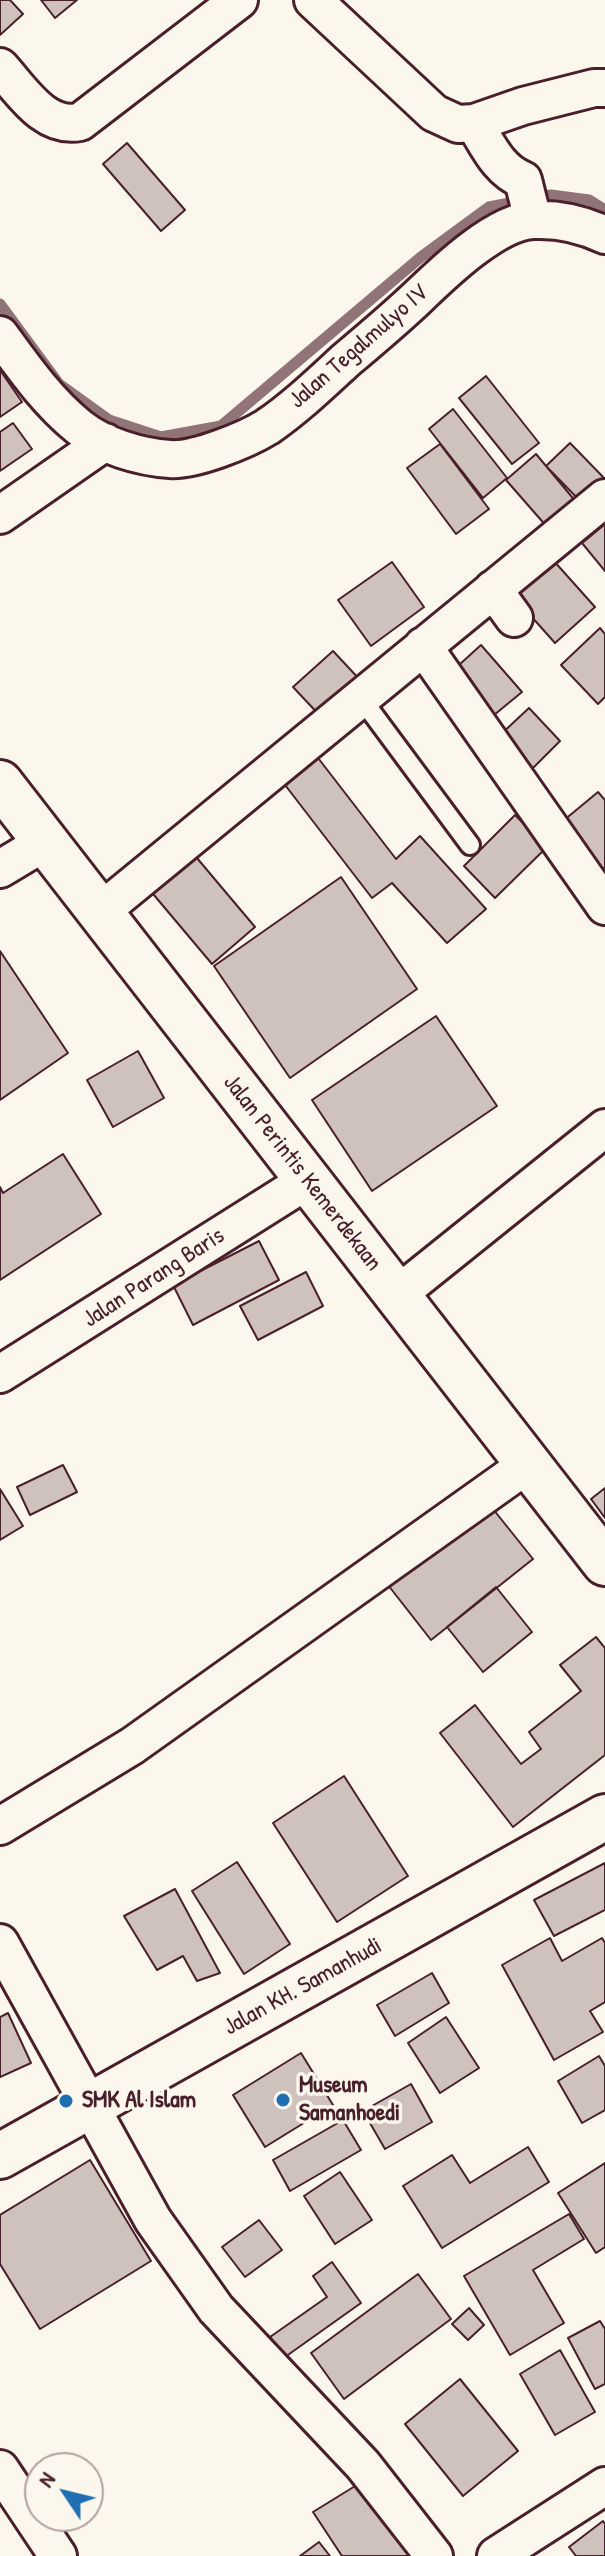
<!DOCTYPE html>
<style>
body{margin:0}
#map{position:relative;width:605px;height:2556px;overflow:hidden;background:#fbf7ec;font-family:"Patrick Hand",sans-serif}
canvas{display:block}
.north{position:absolute;left:24px;top:2452px;width:80px;height:80px;box-sizing:border-box;background:#fbf7ec;border:2px solid #b4a19f;border-radius:50%;rotate:305deg;font-size:22px;font-weight:700;line-height:32px;text-align:center;color:#4a1f2b}
.north::after{content:'';display:block;margin:auto;width:28px;height:36px;background:#1f6fb2;clip-path:polygon(50% 0,100% 100%,50% 72%,0 100%)}
</style>
<div id="map">
<canvas width="605" height="2556"></canvas>
<div class="north">N</div>
</div>
<script>
const c = document.querySelector('canvas').getContext('2d');
c.lineJoin = 'round';
function trace(path, color, width, dash) {
  c.strokeStyle = color;
  c.lineWidth = width;
  c.lineCap = dash ? 'butt' : 'round';
  c.setLineDash(dash || []);
  c.stroke(path);
}
function paint(path, color) {
  c.fillStyle = color;
  c.fill(path, 'evenodd');
}
function label(font, color, halo, rows, align = 'center') {
  c.font = font + ' "Patrick Hand",sans-serif';
  c.lineWidth = 7;
  c.setLineDash([]);
  c.textBaseline = 'middle';
  c.strokeStyle = halo;
  c.fillStyle = color;
  for (const [text, x, y, turn = 0] of rows) {
    c.save();
    c.translate(x, y);
    c.rotate((+turn || 0) * Math.PI / 180);
    c.textAlign = isNaN(turn) ? turn : align;
    if (halo) c.strokeText(text, 0, 0);
    c.fillText(text, 0, 0);
    c.restore();
  }
}
trace(new Path2D(`
 M0,304L59,384L109,420L161,437L221,426L421,257L489,207L551,195L589,200L605,210`), '#907477', 11);
const building = new Path2D(`
 M0,0H10L23,14L0,35Z
 M41,0H77L55,18Z
 M127,143L185,210L161,231L103,164Z
 M0,370L22,402L0,417Z
 M486,376L539,443L512,464L459,398Z
 M453,409L507,478L483,498L429,429Z
 M13,423L32,449L0,471V432Z
 M570,443L605,479V493L588,509L546,466Z
 M440,444L489,509L456,534L407,468Z
 M536,454L577,503L548,528L506,480Z
 M605,524V571L582,543Z
 M553,560L595,607L555,643L514,597Z
 M392,562L424,607L371,646L338,600Z
 M600,628L605,634V697L598,704L561,665Z
 M481,645L522,692L488,720L449,674Z
 M333,651L362,682L323,719L293,687Z
 M529,708L560,741L531,770L499,736Z
 M315,754L396,859L420,836L486,909L447,943L392,883L372,898L282,781Z
 M598,792L605,800V867L603,869L563,821Z
 M515,815L547,847L495,898L464,866Z
 M186,845L255,927L212,964L143,882Z
 M341,877L417,989L290,1078L214,966Z
 M0,951L68,1053L0,1100Z
 M436,1016L497,1106L372,1191L312,1100Z
 M138,1051L164,1098L113,1127L87,1080Z
 M63,1154L101,1214L0,1280V1187L3,1193Z
 M259,1241L279,1280L193,1325L173,1285Z
 M306,1272L323,1306L258,1340L240,1306Z
 M63,1465L77,1492L30,1515L17,1487Z
 M605,1488V1518L591,1499Z
 M0,1489L23,1526L0,1540Z
 M489,1504L533,1559L431,1640L388,1585Z
 M496,1587L532,1632L483,1672L447,1627Z
 M596,1637L605,1648V1755L513,1827L440,1733L475,1705L521,1764L541,1749L529,1732L581,1691L560,1665Z
 M344,1776L408,1876L337,1922L273,1823Z
 M237,1862L290,1944L244,1974L192,1891Z
 M605,1863V1910L554,1936L534,1900Z
 M175,1889L220,1973L197,1981L183,1956L157,1970L124,1916Z
 M550,1938L562,1961L602,1938L605,1943V2002L590,2011L603,2032L554,2060L502,1965Z
 M432,1973L449,2003L395,2036L377,2005Z
 M8,2013L31,2063L0,2077V2017Z
 M446,2017L479,2068L440,2093L408,2043Z
 M301,2053L333,2105L265,2147L233,2095Z
 M599,2056L605,2066V2110L582,2123L558,2081Z
 M411,2084L432,2122L385,2149L363,2111Z
 M343,2120L361,2150L290,2191L273,2160Z
 M528,2147L549,2182L442,2248L403,2186L452,2155L470,2183Z
 M90,2160L151,2261L40,2329L0,2264V2215Z
 M605,2163V2247L596,2253L558,2193Z
 M340,2172L372,2220L335,2244L304,2196Z
 M569,2214L584,2239L533,2270L564,2323L510,2355L464,2276Z
 M259,2220L282,2250L245,2277L222,2247Z
 M332,2262L361,2303L285,2357L270,2337L327,2297L313,2276Z
 M418,2274L451,2319L344,2399L311,2353Z
 M469,2308L484,2325L468,2340L452,2324Z
 M600,2321L605,2329V2384L595,2389L568,2338Z
 M560,2350L595,2412L555,2435L520,2374Z
 M460,2379L518,2451L463,2496L405,2424Z
 M360,2483L427,2556H342L313,2512Z
 M603,2521L605,2524V2556H576L569,2547Z
 M319,2542L330,2556H300Z`);
paint(building, '#cfc2bc');
trace(building, '#4a1f2b', 2);
const lane = new Path2D(`
 M361,698L470,845`);
const street = new Path2D(`
 M313,0L434,113L458,124L474,123L523,106L594,88H605
 M0,67C22,91 44,129 80,122L239,0
 M474,123C488,145 498,170 523,180L533,220
 M0,335C24,368 47,401 79,427C103,446 139,457 170,459C194,461 246,440 267,427C295,408 321,383 346,360C371,339 396,318 419,296C445,271 497,221 534,220C558,219 584,225 605,235
 M0,515L105,442
 M493,589L514,618
 M423,646L605,906
 M0,869L45,842
 M100,912L605,498
 M397,1295L605,1128
 M0,1374L308,1180
 M0,1826L132,1746L528,1464
 M0,1943L153,2220L216,2309L363,2465L434,2556
 M0,2469L58,2556
 M496,2556L605,2486`);
const secondary = new Path2D(`
 M0,783L605,1563
 M0,2156L605,1817`);
trace(lane, '#4a1f2b', 24);
trace(street, '#4a1f2b', 42);
trace(secondary, '#4a1f2b', 50);
trace(lane, '#fbf7ec', 18);
trace(street, '#fbf7ec', 36);
trace(secondary, '#fbf7ec', 44);
for (const [x, y, r, color] of [
 [283,2100,8,"#1f6fb2"],
 [66,2101,8,"#1f6fb2"]
]) {
  const dot = new Path2D();
  dot.arc(x, y, r, 0, 2 * Math.PI);
  c.fillStyle = color;
  c.fill(dot);
  trace(dot, '#fbf7ec', 3);
}
label('24px', '#4a1f2b', '#fbf7ec', [
 ["Jalan Tegalmulyo IV",359,347,-41],
 ["Jalan Perintis Kemerdekaan",302,1173,52],
 ["Jalan Parang Baris",154,1278,-33],
 ["Jalan KH. Samanhudi",303,1987,-29]
]);
label('bold 24px', '#4a1f2b', '#fbf7ec', [
 ["Museum",299,2086],
 ["Samanhoedi",299,2114],
 ["SMK Al Islam",82,2101]
], 'left');
</script>
